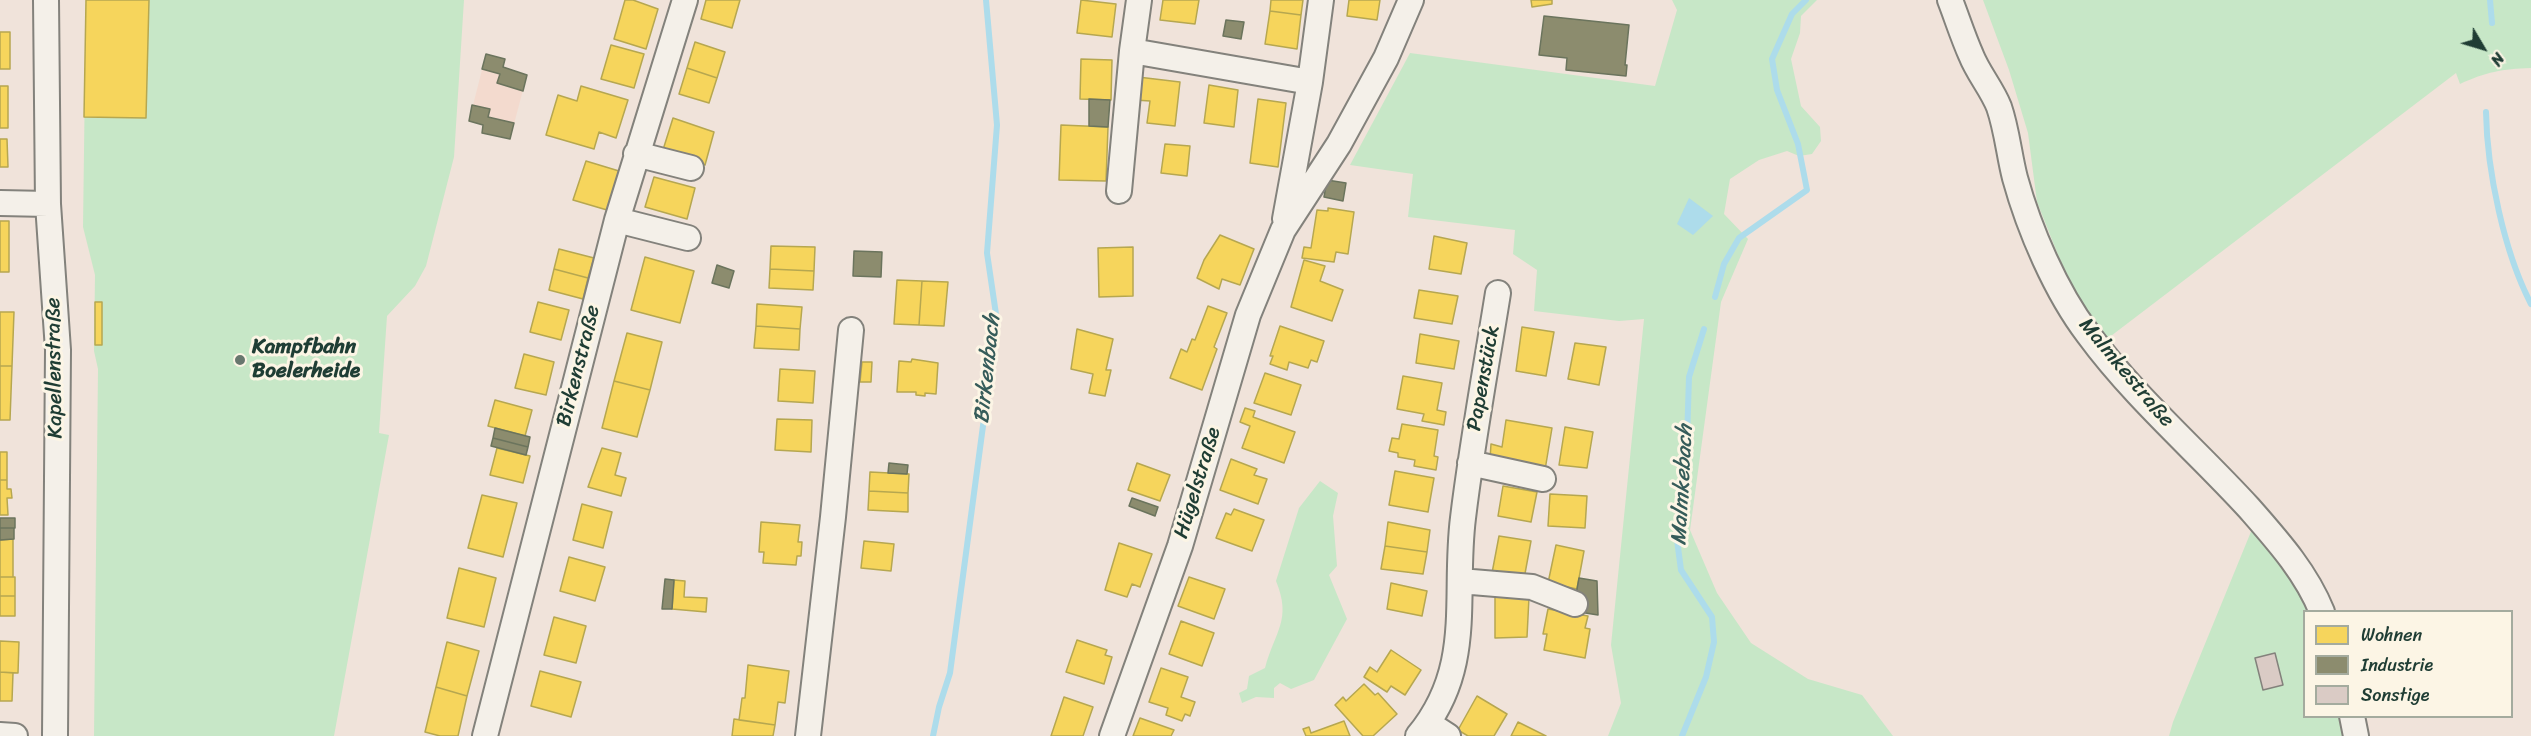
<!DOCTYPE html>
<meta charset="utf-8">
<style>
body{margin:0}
#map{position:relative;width:2531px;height:736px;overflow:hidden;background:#f0e3da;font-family:Sriracha,sans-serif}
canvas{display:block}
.legend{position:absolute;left:2303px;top:610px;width:210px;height:108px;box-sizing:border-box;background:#fcf5e5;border:2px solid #a4ab9e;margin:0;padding:8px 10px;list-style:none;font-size:18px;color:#1f3d34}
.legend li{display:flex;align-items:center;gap:12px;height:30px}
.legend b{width:30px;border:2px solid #a4ab9e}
.north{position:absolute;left:2453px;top:18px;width:60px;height:60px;-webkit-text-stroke:4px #fcf5e5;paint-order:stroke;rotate:128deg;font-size:16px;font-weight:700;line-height:24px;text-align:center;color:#1f3d34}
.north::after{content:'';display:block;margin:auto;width:21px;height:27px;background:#1f3d34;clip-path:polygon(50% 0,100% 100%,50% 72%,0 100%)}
</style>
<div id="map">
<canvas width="2531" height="736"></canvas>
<ul class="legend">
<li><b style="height:16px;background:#f6d55c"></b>Wohnen</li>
<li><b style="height:16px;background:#8c8c6e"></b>Industrie</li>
<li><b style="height:16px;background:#dacbc5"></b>Sonstige</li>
</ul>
<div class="north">N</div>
</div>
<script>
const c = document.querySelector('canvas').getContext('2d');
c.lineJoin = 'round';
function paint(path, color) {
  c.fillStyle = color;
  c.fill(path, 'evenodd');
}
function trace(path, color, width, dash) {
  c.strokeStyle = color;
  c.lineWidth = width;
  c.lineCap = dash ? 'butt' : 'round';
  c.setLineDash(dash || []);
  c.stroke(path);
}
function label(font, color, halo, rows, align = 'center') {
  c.font = font + ' Sriracha,sans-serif';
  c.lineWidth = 6;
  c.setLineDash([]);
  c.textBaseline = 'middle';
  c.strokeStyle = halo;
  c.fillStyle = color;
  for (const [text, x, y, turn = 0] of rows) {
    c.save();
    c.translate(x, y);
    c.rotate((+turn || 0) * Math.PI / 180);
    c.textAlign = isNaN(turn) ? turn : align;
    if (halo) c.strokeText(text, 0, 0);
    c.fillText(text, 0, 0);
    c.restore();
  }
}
paint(new Path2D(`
 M486,54L505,59L503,68L527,75L510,139L482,133L483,125L469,121Z`), '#f3dace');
paint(new Path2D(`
 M86,0H464L454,157L426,266L415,286L387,316L379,433L389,435L334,736H94L98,369L94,351L95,275L83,227Z
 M1672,0H1817L1801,16L1800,33L1791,59L1801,106L1820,127L1821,141L1812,154L1799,156L1787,151L1759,160L1730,179L1724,214L1748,239L1721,302L1690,530L1717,593L1751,643L1808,679L1862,695L1893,736H1608L1621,703L1611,645L1644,319L1619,321L1534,311L1537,270L1513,254L1515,230L1408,217L1413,174L1350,165L1410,53L1655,86L1677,10Z
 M1983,0H2531V68C2502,69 2486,72 2460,84L2456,73L2107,339L2086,315L2058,255L2037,202L2028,133L2009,70Z
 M1320,481L1338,493L1333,516L1337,566L1329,575L1347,619L1314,680L1291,689L1280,683L1274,688V698L1256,697L1242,703L1239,693L1247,689L1249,676L1265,668C1275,631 1292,620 1276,581L1299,508Z
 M2257,517L2322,611L2304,612V716L2352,717L2356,736H2169L2173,722Z`), '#c7e7c7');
paint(new Path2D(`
 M1689,198L1713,216L1693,235L1677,224Z`), '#addceb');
const homes = new Path2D(`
 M86,0H149L146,118L84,117Z
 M625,0H633L658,9L646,49L614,39Z
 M706,0H740L732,28L701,19Z
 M1081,0L1116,4L1112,37L1077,33Z
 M1163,0H1199L1195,24L1160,20Z
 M1271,0H1303L1301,15L1270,11Z
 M1349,0H1380L1377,20L1347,16Z
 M1531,0H1552V4L1532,7Z
 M1270,11L1301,15L1297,49L1265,44Z
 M0,32H10V69H0Z
 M695,42L725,52L717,78L687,68Z
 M611,45L644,54L634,88L601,79Z
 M1081,59L1112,60L1111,100L1080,99Z
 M687,68L717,78L709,103L679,94Z
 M1138,77L1180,82L1175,126L1147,123L1150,101L1135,100Z
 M1209,85L1238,90L1234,127L1204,123Z
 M0,86H8V128H0Z
 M581,86L628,100L616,138L599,132L594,149L546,135L558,95L577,101Z
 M1258,99L1286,103L1278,167L1250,163Z
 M673,118L714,132L705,165L662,153Z
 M1061,125L1108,127L1106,181L1059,180Z
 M0,139H7L8,167H0Z
 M1165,144L1190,146L1187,176L1161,173Z
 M586,161L619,171L607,210L573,200Z
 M654,177L695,188L687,219L645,207Z
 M1328,208L1354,212L1348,254L1336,252L1334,262L1302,258L1304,247L1311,248L1317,210L1328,211Z
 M0,221H9V272H0Z
 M1220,235L1254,249L1240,285L1222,279L1219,289L1197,278L1204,260Z
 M1434,236L1467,243L1461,274L1429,269Z
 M771,246L815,247L814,271L770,269Z
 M1133,247V296L1099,297L1098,248Z
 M559,249L594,258L588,278L554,269Z
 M645,257L694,271L680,323L631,310Z
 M1304,260L1325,266L1320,281L1343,290L1332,321L1291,307Z
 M554,269L588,278L583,299L549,290Z
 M770,269L814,271L813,290L769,288Z
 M897,280L922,281L919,325L894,324Z
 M922,281L948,282L944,326L919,325Z
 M1419,290L1458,296L1452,324L1414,318Z
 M95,302H102V345H95Z
 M538,302L569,310L561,340L530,332Z
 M757,304L802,307L800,329L756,326Z
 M1208,306L1227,313L1214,347L1217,349L1202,390L1170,378L1181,349L1187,352L1192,339L1195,340Z
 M0,312H14L12,366H0Z
 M756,326L800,329L799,350L754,348Z
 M1280,326L1324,341L1317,362L1311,360L1308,368L1289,362L1287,370L1270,364L1273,356H1270Z
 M1522,327L1554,332L1546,376L1516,371Z
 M1077,329L1113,339L1106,370H1111L1105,396L1089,393L1093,374L1071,369Z
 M627,333L662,342L650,390L614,381Z
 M1420,334L1459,341L1454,369L1416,363Z
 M1575,343L1606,347L1599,385L1568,379Z
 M524,354L554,362L546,395L515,388Z
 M912,359L938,363L936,394L925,393V396L916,395V392H897L899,361L911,362Z
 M862,362H872L871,382H860Z
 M0,366H12L10,420H0Z
 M780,369L815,371L813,403L778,401Z
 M1265,373L1301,385L1291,415L1254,403Z
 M1403,376L1442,383L1437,410L1446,412L1444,425L1422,421L1424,414L1397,409Z
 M614,381L650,390L637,437L602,428Z
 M495,400L532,410L525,436L488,426Z
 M1245,408L1255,411L1253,417L1295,432L1284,463L1242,448L1250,426L1240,422Z
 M777,419L812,420L811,452L775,450Z
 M1506,420L1552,428L1545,470L1490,459L1491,444L1502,447Z
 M1402,424L1438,430L1434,456L1438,457L1436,470L1414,466L1415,460L1398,457V453L1389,451L1392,438L1399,439Z
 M1565,427L1593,432L1587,468L1559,465Z
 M497,448L530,456L523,483L490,475Z
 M602,448L621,453L615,475L626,478L621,496L588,487Z
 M0,452H7V480H0Z
 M1231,459L1257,469L1254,475L1267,479L1258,504L1220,490Z
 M1137,463L1170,475L1160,501L1128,490Z
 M1395,471L1434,478L1428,512L1389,505Z
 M870,472L909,474L908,493L869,491Z
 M0,480H7V489H11L12,498H7L8,515H0Z
 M1503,486L1537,492L1531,522L1498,516Z
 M869,491L908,493V512L868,510Z
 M1550,494L1587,496L1585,528L1548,526Z
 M482,495L517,503L503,557L468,548Z
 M582,504L612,512L603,548L573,540Z
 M1234,509L1264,520L1252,551L1216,538L1226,513L1231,515Z
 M761,522L800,525L798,542H802L801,556H797L796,565L763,563L764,552H759Z
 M1388,522L1430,530L1427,552L1385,546Z
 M1499,536L1531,541L1524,579L1492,573Z
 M13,539V577H0V540Z
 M864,541L894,544L891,571L861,568Z
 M1119,543L1152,554L1140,587L1132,584L1127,597L1105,590Z
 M1556,545L1584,551L1577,589L1548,583Z
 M1385,546L1427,552L1423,574L1381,569Z
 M569,557L605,567L595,601L560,591Z
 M459,568L496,578L484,627L447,618Z
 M0,577H15V596H0Z
 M1189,577L1225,589L1214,619L1178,606Z
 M674,580L685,581L684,597L707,598L706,612L672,609Z
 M1391,583L1427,591L1422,616L1387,609Z
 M0,596H15V616H0Z
 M1495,596L1529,597L1527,637L1495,638Z
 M1548,609L1588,616L1585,628L1590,629L1585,658L1544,650L1547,634H1543Z
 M554,617L586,626L576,663L544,655Z
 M1181,621L1214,633L1202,666L1169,654Z
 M1077,640L1107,650L1105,655L1112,657L1104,684L1066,672Z
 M0,641L19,642L18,673L0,672Z
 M447,642L479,651L467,696L436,687Z
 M1391,650L1421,670L1405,695L1391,686L1387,692L1364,677L1370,667L1377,672Z
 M748,665L789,671L785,703L778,702L775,725L739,720L742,698H745Z
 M1161,668L1188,677L1181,697L1195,702L1190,716L1185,714L1182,721L1166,715L1168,708L1149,702Z
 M540,671L581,682L571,717L531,706Z
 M0,672L13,673L12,701H0Z
 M1364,684L1375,695L1378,693L1397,714L1373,736H1363L1335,705L1343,697L1346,701Z
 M436,687L467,696L458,736H440L425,732Z
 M1477,696L1507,714L1494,736H1468L1458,730Z
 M1064,697L1093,707L1083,736H1051Z
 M1140,718L1174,730L1171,736H1133Z
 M734,719L775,725L773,736H732Z
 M1344,721L1350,736H1306L1303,729L1309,727L1311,733Z
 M1518,722L1546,736H1511Z`);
paint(homes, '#f6d55c');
trace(homes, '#b6a750', 1.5);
const industry = new Path2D(`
 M1544,16L1629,25L1625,65H1627L1626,76L1566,70L1567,58L1539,55Z
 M1226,20L1244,22L1241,39L1223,36Z
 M486,54L505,59L503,67L527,75L523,91L497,83L500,74L482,69Z
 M1089,99L1110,100L1108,127L1089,126Z
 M472,105L490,109L488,117L514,123L510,139L482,133L483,125L469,121Z
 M1327,180L1346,183L1343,201L1324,197Z
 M854,251L882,252L881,277L853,276Z
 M717,265L734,271L729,288L712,283Z
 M495,428L530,437L528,447L493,438Z
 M493,438L528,447L526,455L491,446Z
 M889,463L908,465L907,474L888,473Z
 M1132,498L1158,507L1155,516L1129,506Z
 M0,518H15V528H0Z
 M0,528H14V539L0,540Z
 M1579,578L1597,581L1598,615L1573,611Z
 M665,579L674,580L672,609H662Z`);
paint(industry, '#8c8c6e');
trace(industry, '#6b745d', 1.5);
trace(new Path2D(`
 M2490,0L2492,23
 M2486,112C2487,171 2504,252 2531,304
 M1715,297L1724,264L1739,238L1807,190L1798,144L1777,90L1772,59L1792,14L1806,0
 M933,736L939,707L950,673L997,321L987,253L997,125L986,0
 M1682,736L1706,677L1714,642L1712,617L1681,570L1677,540L1685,503L1689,377L1704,329`), '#addceb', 6);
const building = new Path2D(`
 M2275,653L2283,685L2263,690L2255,658Z`);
paint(building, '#dacbc5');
trace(building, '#83827c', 1.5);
const minor = new Path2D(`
 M46,0L48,204L58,350L55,736
 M1139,0L1132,51L1310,82
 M1950,0C1957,18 1963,37 1971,55C1978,73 1992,89 1999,107C2007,130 2009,155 2015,178C2029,229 2056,292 2088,334C2135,398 2196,450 2249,508C2277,540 2306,572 2322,612
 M636,154L691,168
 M1119,191L1132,51
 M0,203L48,204
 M1285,219L1310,82L1321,0
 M617,220L688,238
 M1470,463L1543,479
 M1460,581L1532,587L1575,604
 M2352,716L2356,736
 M1428,723L1448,736
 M0,735L15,736
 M485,736L617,220L685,0
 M808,736L833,517L851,330
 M1112,736L1180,546L1248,315L1283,230L1339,144L1386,58L1411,0
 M1418,736C1475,667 1453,598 1463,518C1472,443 1486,368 1498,293`);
trace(minor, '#83827c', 28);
trace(minor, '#f4f0e9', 24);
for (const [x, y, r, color] of [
 [240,360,6,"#68776e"]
]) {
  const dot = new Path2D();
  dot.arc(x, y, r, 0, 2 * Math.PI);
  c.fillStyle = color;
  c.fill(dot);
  trace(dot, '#fcf5e5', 2);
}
label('bold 21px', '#1f3d34', '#fcf5e5', [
 ["Kampfbahn",252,348],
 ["Boelerheide",252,372]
], 'left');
label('21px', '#1f3d34', '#fcf5e5', [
 ["Birkenstraße",579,366,-76],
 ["Kapellenstraße",55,368,-91],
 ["Malmkestraße",2126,373,50],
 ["Papenstück",1484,378,-80],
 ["Hügelstraße",1198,483,-73]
]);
label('italic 22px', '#365c5a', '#fcf5e5', [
 ["Birkenbach",988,369,-84],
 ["Malmkebach",1683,485,-87]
]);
</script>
